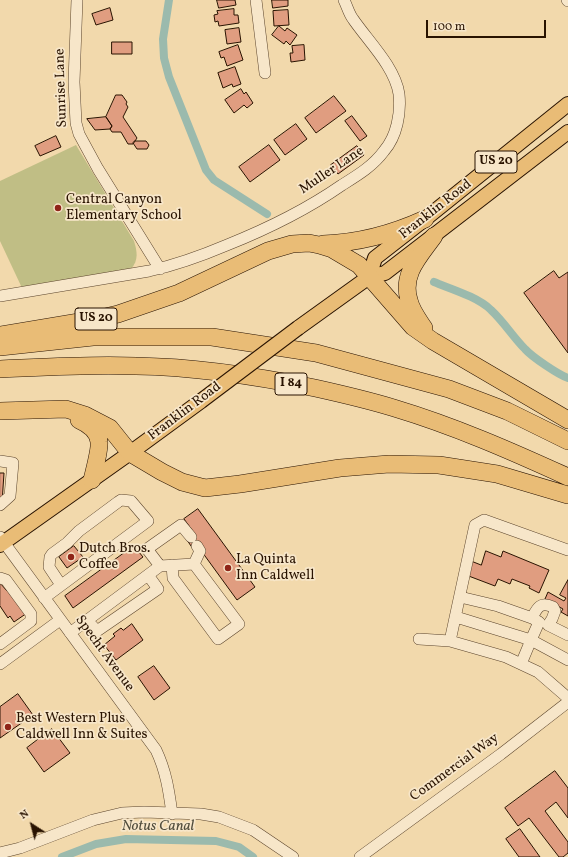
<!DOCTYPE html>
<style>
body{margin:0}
#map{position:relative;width:568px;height:857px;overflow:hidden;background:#f2d9ac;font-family:Vollkorn,serif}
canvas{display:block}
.north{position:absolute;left:12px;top:805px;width:40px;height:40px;-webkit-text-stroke:3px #f7e6c9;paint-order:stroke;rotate:324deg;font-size:11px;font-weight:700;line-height:16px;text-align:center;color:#291301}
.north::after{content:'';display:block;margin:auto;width:14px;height:18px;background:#291301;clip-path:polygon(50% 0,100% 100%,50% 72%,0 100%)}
.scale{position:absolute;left:426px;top:20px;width:120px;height:18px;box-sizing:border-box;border:2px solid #291301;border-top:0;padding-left:5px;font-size:12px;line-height:14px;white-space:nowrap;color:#291301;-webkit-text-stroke:3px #f7e6c9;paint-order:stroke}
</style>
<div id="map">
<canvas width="568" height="857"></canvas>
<div class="north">N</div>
<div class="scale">100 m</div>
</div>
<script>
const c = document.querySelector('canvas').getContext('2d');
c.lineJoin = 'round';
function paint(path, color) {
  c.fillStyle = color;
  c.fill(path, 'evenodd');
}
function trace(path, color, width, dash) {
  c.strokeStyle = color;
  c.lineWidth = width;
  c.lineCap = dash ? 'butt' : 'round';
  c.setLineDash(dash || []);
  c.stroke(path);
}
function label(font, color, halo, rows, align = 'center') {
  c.font = font + ' Vollkorn,serif';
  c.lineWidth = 3.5;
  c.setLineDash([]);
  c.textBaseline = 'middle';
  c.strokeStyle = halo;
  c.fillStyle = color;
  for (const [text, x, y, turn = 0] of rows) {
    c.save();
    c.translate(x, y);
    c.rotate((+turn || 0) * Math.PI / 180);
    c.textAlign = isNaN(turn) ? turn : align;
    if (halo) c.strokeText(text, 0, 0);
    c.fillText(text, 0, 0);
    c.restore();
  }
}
paint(new Path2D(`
 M76,145L134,241C137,251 139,260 131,269L22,288L0,241V181Z`), '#c0be85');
trace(new Path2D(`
 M169,0L163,39L164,58L169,77L206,170L214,180L267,214
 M434,282C451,289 478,297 491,310C504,322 513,337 525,349C532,357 559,375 568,378
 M62,857L96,844L126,839L216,841L239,847L253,857`), '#9bbaad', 8);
const building = new Path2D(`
 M217,0H235L236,5L219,8Z
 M272,0H288V6L273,8Z
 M110,8L113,20L96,25L92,14Z
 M234,9V15H238L239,23L219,26L218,21L215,22L214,15L218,14L217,11Z
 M288,10L289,25L274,26L273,11Z
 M279,26L285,31L287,28L297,35L290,45L286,41L284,44L272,35Z
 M239,28L241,42L227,44L225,30Z
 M112,42H132V54H112Z
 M238,45L243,60L227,66L224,57L221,58L219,52Z
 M304,45L305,60L291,62L290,53H293L292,46Z
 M235,67L241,84L233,87L232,84L223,88L218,73Z
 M241,89L244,94L246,92L253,103L247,108L244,105L234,113L225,100Z
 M116,95H122L127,102L126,104L128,107L123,117L137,138L133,144H128L121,132H112L110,129L112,126L106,117Z
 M334,96L346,111L316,133L305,118Z
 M352,116L367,136L360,141L345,121Z
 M106,117L112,126L110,129L95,130L87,119Z
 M296,124L307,139L285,155L274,140Z
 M56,136L61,147L40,156L35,146Z
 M135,141H146L149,145L147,149H137L133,143Z
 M269,145L280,160L250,182L239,167Z
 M357,146L364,155L338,174L331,165Z
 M554,271L559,278L568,272V353L524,293Z
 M0,473H4L2,503H0Z
 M198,509L255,587L237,600L197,545L193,549L187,540L195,534L184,519Z
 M74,546L83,557L67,568L59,557Z
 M134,546L143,557L73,608L65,596Z
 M486,551L501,557L503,551L549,570L539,593L529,588L530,586L512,579L510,584L498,579L495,586L466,575L471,561L481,565Z
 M568,580V616L561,612L563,609L545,599L548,592L564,601L566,598L560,595Z
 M0,583L7,591L8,590L27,613L14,622L10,616L8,618L0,606Z
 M132,624L143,640L116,660L104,645L115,636L113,634L121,628L123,630Z
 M154,666L170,688L154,700L138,677Z
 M18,694L33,715L0,738V707Z
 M52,729L70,753L44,772L27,748Z
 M555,771L568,788V818L556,802L545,811L568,842V853L563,857H559L529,818L518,826L505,808Z
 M520,829L540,857H519L506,839Z`);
paint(building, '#e09d80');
trace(building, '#291301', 1);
const minor = new Path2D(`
 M77,0L74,82L76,123L79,134L98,169L160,269
 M256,0L265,73
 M567,0L568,1
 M0,296L149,271C176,265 201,256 227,245C267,229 306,210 342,185C358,175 373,166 384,151C397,136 401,113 399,94C395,67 368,41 353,19C349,14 347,6 344,0
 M0,461L13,463L10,496L0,505
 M0,537L156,750C166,771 169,791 172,814
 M194,564L200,551L197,546
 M160,566L147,549L181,525L191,537
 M0,578L6,580L31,614V621L0,644
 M460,597L498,606L532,618
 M44,598L148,521L131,501L121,500L118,502L79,531L67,543L52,554L50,557L49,567L61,585
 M456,617L531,640L539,622L532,618C537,608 540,601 553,607L555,611L552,619L548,625L568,635
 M87,620L97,631L158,589L148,575
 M70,633L160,566L194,564L239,624L218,639L173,578L172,565
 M419,639L450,641L506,657L538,672L568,698
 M450,641L475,525L484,520L568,550
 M0,664L60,620
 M521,664L531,640L568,660
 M0,853L20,848L93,820L122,813L144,812L201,814L219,817L253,830L293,857
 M360,857L501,754L568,702`);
const major = new Path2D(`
 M369,277L375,258L425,219L568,104
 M298,328L369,277L385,273L568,132
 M0,545L130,453L201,401`);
const highway = new Path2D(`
 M323,244C359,243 392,234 425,219
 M424,328C418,319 411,310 409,300C401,274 420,256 434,236
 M0,335L97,319L118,314L179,293L268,251L292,244L309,243L319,245L332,249L359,265L413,327L433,341L568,420
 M0,347L93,337H212L316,353L449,389L507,411L568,441
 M0,369C45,367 91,364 136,366C196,367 256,376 315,388C342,394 368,400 394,408C454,426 511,451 568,477
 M0,411L66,409L85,415L110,428L130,453L162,472L182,482L205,488L240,484L340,468L389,464L439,465L497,474L568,495
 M79,420C88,424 98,431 99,442C100,449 94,472 92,480`);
trace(minor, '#5b442c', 12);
trace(major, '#291301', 16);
trace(highway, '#291301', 18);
trace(minor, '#f7e6c9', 11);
trace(major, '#e9bc76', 14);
trace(highway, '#e9bc76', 17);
const majorBridge = new Path2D(`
 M201,401L298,328`);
trace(majorBridge, '#291301', 16, []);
trace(majorBridge, '#e9bc76', 14);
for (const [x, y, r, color] of [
 [58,208,4,"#8f2418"],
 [71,557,4,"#8f2418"],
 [228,568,4,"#8f2418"],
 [8,727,4,"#8f2418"]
]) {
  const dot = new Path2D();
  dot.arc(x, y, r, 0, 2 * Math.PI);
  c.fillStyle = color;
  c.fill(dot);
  trace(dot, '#f7e6c9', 1.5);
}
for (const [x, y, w] of [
 [496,162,42],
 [96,319,42],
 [291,384,32]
]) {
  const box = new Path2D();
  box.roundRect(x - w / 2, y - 11, w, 22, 3);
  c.fillStyle = '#f7e6c9';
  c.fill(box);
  trace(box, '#291301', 1);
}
label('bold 13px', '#291301', null, [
 ["US 20",496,162],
 ["US 20",96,319],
 ["I 84",291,384]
]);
label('14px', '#291301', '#f7e6c9', [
 ["Sunrise Lane",62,88,-92],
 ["Muller Lane",332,171,-34],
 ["Franklin Road",436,210,-38],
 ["Franklin Road",185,412,-37],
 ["Specht Avenue",104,654,54],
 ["Commercial Way",455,768,-36]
]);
label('14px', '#291301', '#f7e6c9', [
 ["Central Canyon",66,200],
 ["Elementary School",66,216],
 ["Dutch Bros.",79,549],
 ["Coffee",79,565],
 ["La Quinta",236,560],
 ["Inn Caldwell",236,576],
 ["Best Western Plus",16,719],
 ["Caldwell Inn & Suites",16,735]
], 'left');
label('italic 15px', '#514d3d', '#f7e6c9', [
 ["Notus Canal",158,827]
]);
</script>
